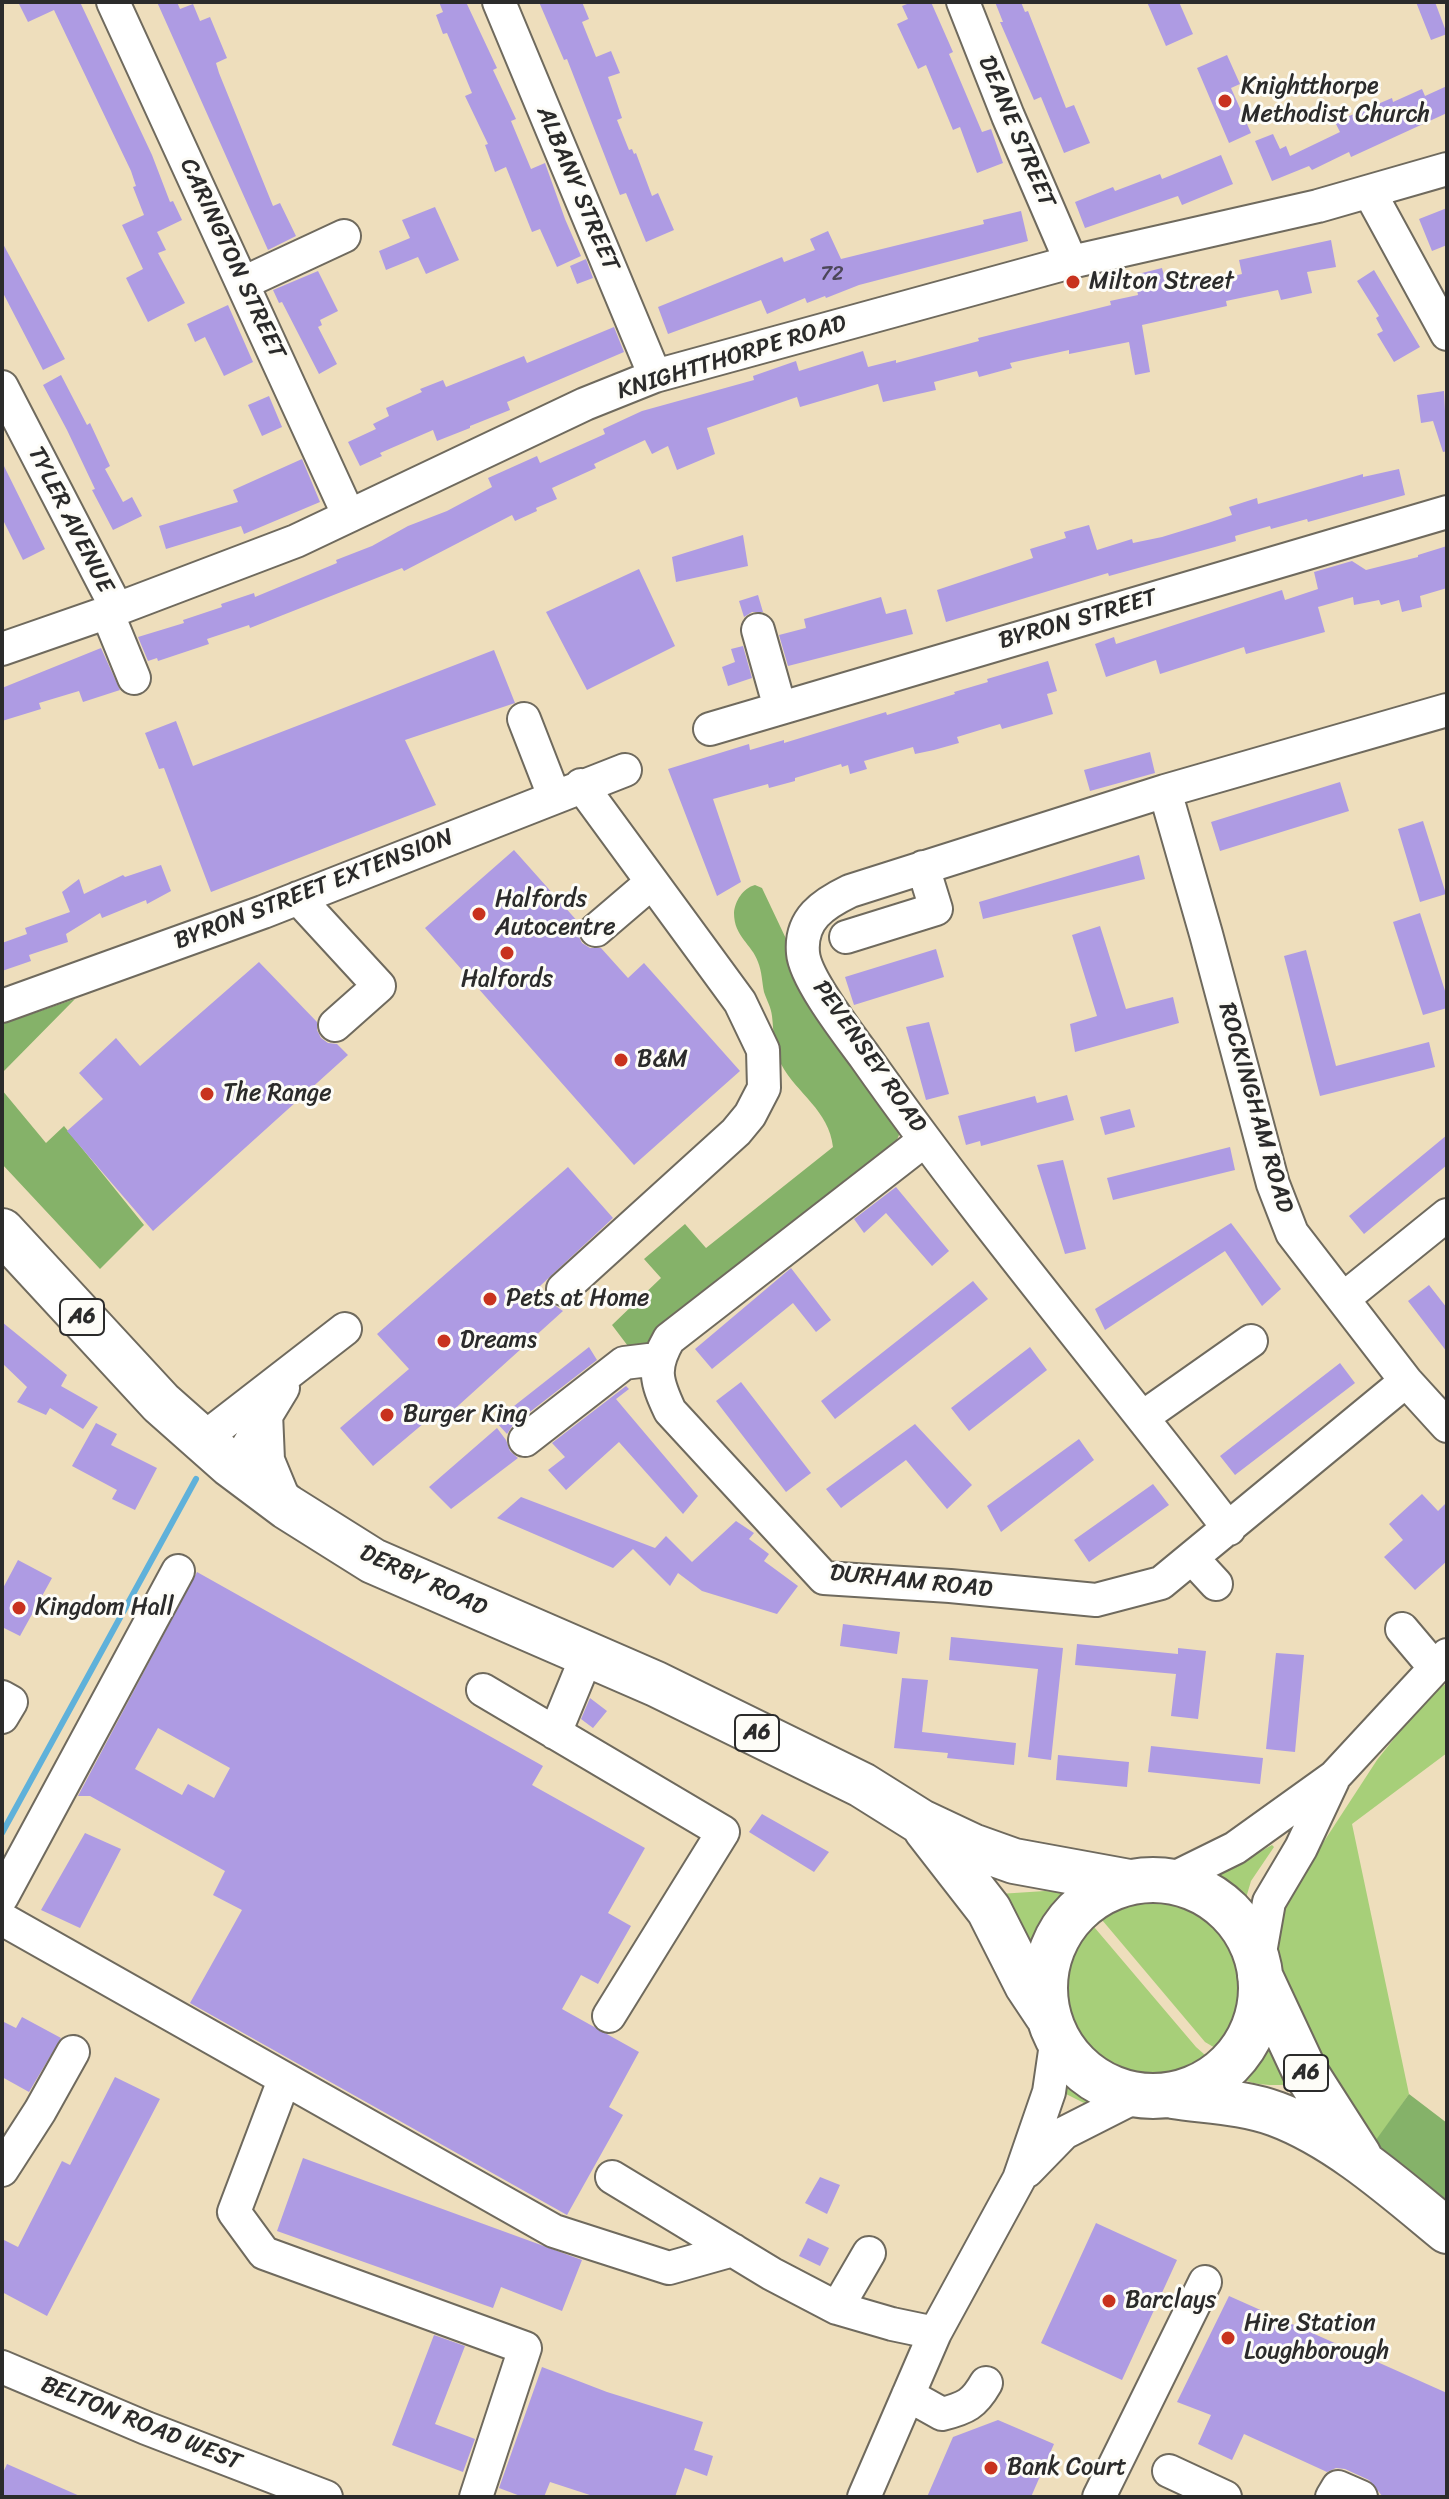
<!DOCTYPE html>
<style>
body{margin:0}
#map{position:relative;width:1449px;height:2499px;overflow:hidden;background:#eedebc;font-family:Sriracha,sans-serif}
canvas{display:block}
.frame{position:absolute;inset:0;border:4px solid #2b2b2b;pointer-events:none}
</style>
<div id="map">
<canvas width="1449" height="2499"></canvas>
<div class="frame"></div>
</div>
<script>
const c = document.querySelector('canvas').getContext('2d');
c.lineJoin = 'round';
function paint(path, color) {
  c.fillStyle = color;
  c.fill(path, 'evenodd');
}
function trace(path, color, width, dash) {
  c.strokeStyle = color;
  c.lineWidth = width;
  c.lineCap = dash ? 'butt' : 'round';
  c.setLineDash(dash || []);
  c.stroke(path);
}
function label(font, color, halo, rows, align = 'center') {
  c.font = font + ' Sriracha,sans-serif';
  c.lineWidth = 6;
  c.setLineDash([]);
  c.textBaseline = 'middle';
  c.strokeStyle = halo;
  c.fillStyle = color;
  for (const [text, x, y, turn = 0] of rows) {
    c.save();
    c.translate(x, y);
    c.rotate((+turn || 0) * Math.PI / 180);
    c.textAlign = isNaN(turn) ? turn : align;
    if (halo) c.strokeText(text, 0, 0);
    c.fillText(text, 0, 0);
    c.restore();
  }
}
paint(new Path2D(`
 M1447,1683V1753L1352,1824L1409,2094L1368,2153L1321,2081L1283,1973L1278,1949V1927L1291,1892L1377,1760L1428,1696Z
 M1272,1845L1274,1847L1251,1881L1246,1898L1258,1902L1255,1916H1250L1238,1901L1213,1880V1874L1242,1862Z
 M1045,1891L1063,1892L1072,1900L1052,1925L1035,1961L999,1894Z
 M1148,1892C1175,1892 1197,1898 1216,1917C1254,1956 1245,2007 1222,2052L1205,2042L1097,1914L1122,1899Z
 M1089,1921L1196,2047L1213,2062C1174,2095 1089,2089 1067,2037C1064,2030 1064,2020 1062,2013C1056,1978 1067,1949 1089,1921Z
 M1266,2031L1292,2084C1275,2086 1249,2086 1236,2075L1251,2057Z
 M1068,2076L1103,2097L1088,2105L1062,2092Z`), '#a7cf79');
paint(new Path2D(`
 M755,885L762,888L833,1038L896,1111L899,1135L893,1149L637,1358L612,1325L661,1278L644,1259L685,1224L706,1248L833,1147C829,1110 797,1094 781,1064C773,1048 774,1033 772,1016C771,1007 767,1001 764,992C762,982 762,972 758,962C752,944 734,937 734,913C735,901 743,888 755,885Z
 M75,999L2,1073V1024Z
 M2,1090L46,1143L64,1126L144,1225L100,1269L2,1164Z
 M1409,2094L1447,2123V2205L1368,2151Z`), '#85b269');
trace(new Path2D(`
 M2,1833L196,1479`), '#5fb1da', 6);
paint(new Path2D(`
 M18,2H80L152,155L170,202L173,201L182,220L157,232L166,250L158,253L185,303L148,322L126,278L143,269L122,225L144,215L133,187L136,186L131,171L54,10L28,22Z
 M157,2H177L180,9L193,4L200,21L210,17L227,58L216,63L219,73L273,206L280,203L296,236L268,250Z
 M439,2H466L497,68L493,70L516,119L511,121L531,169L545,163L565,219L581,256L557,267L540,229L532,232L506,167L495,172L485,145L488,144L465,96L472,93L447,33L443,34L436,15L443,12Z
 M539,2H582L589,19L582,22L596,57L611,51L620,73L608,77L622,118L617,120L629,150L632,149L634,154L636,153L652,196L658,193L674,230L646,242L626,193L620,195L567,59L564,60Z
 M912,2H931L953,52L949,54L982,132L991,129L1003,163L977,173L960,127L953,130L926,65L918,69L897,24L908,19L902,6Z
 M995,2H1021L1025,12L1028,11L1066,108L1074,105L1090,143L1064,153L1041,97L1034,100L1000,22H1003Z
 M1147,2H1179L1193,34L1166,46Z
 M1416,2H1435L1447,34L1431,40Z
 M1227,55L1240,84L1231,88L1251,133L1229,143L1197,68Z
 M1447,86V113L1351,157L1349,152L1312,170L1309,166L1272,181L1255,141L1273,134L1280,149L1286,146L1290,156L1340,132L1335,122L1392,98L1393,102L1422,89L1425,96Z
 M1221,155L1233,184L1182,205L1178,196L1085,228L1075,202L1113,187L1115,191L1160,174L1162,179Z
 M435,207L459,260L426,274L418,257L386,270L379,251L410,238L402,220Z
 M1447,208V245L1432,251L1419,219Z
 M1021,211L1028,241L859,285L826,298L825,296L807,303L805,298L767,314L761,300L668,334L658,307L782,257L784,262L815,250L810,239L828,231L841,259L984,224L983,220Z
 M1331,240L1336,267L1307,272L1312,293L1281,300L1278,290L1226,301L1227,306L1142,325L1150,372L1135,375L1129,342L1069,354V350L1010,363L1012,368L979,377L977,371L934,382L936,390L883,402L878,384L800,407L797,397L707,428L715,454L677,470L668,446L652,454L645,440L594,464L596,468L552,488L557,499L536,508L537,511L515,521L512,515L404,571L402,568L250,628L249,625L207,639L209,644L158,661L157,658L148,661L138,637L184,623L183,620L222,607L221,604L254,593L255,597L337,563L336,560L372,546L408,526L447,511L492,487L488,478L537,456L540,463L605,434L603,429L642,411L754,380L753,376L796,361L799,371L863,351L868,367L896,360V363L979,341L978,338L1111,305L1110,301L1138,295L1134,275L1162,268L1168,291L1242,274L1239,260Z
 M2,242L65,359L43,370L2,291Z
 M586,259L593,278L577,284L570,266Z
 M1374,270L1420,347L1394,362L1377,334L1383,331L1376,318L1379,316L1357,281Z
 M318,271L338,311L320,320L322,325L318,327L337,364L319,374L282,302L279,303L273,290Z
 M228,305L253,362L224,376L205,337L195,342L187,324Z
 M614,327L624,352L507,402L510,410L470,426V428L437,441L433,430L380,453L382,456L360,466L348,442L376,429L373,424L389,416L386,408L422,392L420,389L443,380L446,387L524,356L527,363Z
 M61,375L87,425L90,423L110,466L105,469L123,502L132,497L142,516L113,530L92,490L95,489L67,430L43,385Z
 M1444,391L1447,451L1443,452L1433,421L1421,423L1417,395Z
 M269,396L282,427L262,436L248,405Z
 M302,459L320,502L244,534L241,526L166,549L159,526L238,502L233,490Z
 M2,462L45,549L23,560L2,518Z
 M1399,469L1405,495L1308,522L1307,519L1271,529L1270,526L1235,536L1236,541L1215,547L1109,576L1108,573L946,622L937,590L1033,558L1030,549L1066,538L1064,532L1089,525L1097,550L1132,539L1133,543L1162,537L1208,523L1232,515L1229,507L1257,498L1258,504L1363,474V477Z
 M743,535L748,566L676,582L672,557Z
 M1447,546V588L1420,596L1422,607L1402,612L1399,600L1381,605L1379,600L1354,605L1353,597L1318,607L1325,632L1246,654L1244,647L1160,674L1156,660L1106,677L1095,644L1114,637L1116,644L1282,590L1285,600L1318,589L1314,572L1352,561L1366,570L1418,557V555Z
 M639,569L675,646L587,690L546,612Z
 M758,595L763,612H752L744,617L739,601Z
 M881,597L886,614L906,609L913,634L788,666L779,635L806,628L804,619Z
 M743,646L752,678L728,686L722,667L735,662L731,649Z
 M101,648L120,690L83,702L79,691L39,703L41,709L2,721V688Z
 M494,650L515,703L405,740L436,805L211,892L164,768L159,769L145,733L176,721L193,766Z
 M1048,661L1057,691L1047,694L1053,714L1002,729L1000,724L957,737L959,743L934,750L915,754L913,747L864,761L867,769L850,774L848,765L842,767L841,764L795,778V781L769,788L768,784L713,799L741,882L717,896L668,769L749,744L750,750L784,740V743L886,712L887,715L955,694L954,692L988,682L987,679Z
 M1150,752L1155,773L1090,791L1084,770Z
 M1340,782L1349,811L1220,851L1211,822Z
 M1423,821L1446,894L1420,902L1398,829Z
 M514,850L579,923L577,933L582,943L590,948H601L628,978L644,963L740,1071L634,1165L425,928Z
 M1139,855L1145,879L983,919L979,902Z
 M161,865L171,891L147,904L146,900L102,918L100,913L66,934L68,942L29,955L31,961L2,971V943L27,934L25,928L70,912L62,892L79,879L84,894L123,875L125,877Z
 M1420,913L1447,997V1008L1423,1015L1393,922Z
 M1100,926L1126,1009L1173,997L1179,1023L1075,1052L1070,1024L1097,1016L1072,935Z
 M936,949L944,977L854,1005L845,977Z
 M1306,950L1336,1066L1429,1042L1435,1067L1320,1096L1284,956Z
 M259,962L317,1022V1030L321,1038L328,1043L337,1044L348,1055L153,1231L67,1131L103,1099L79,1073L116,1038L140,1066Z
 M929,1022L949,1094L926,1100L906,1027Z
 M1067,1095L1074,1120L981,1146L980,1141L966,1145L958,1116L1035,1096L1037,1103Z
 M1130,1109L1135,1127L1105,1135L1100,1117Z
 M1447,1135V1165L1364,1234L1349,1216Z
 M1230,1147L1235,1170L1113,1200L1107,1178Z
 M1063,1160L1086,1249L1065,1254L1037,1165Z
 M568,1167L613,1218L540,1286L550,1302L563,1311L449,1414L443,1407L373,1466L340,1428L409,1369L377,1334Z
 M896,1187L949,1251L932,1266L886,1213L864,1233L854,1219Z
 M1231,1223L1281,1289L1262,1306L1225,1251L1105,1330L1095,1309Z
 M791,1268L831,1320L816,1332L793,1303L712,1369L695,1349Z
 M973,1281L988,1299L835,1419L821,1401Z
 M1429,1285L1447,1308V1352L1408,1301Z
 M2,1322L67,1375L61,1386L98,1407L83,1429L50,1408L46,1415L17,1402L27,1387L2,1363Z
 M589,1347L597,1360L513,1425L507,1434L495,1421Z
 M1030,1347L1047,1370L969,1431L951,1408Z
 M1340,1363L1355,1383L1235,1475L1220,1456Z
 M741,1382L811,1473L786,1492L716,1401Z
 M626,1386L629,1389L616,1399L698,1496L683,1514L619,1442L566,1490L548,1470L565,1457L552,1443Z
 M96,1423L117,1434L111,1445L157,1468L135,1510L112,1499L117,1490L72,1466Z
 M915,1424L972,1485L947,1509L906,1460L841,1508L826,1489Z
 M497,1428L506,1440L510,1451L518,1458L451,1509L429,1487Z
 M1079,1439L1094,1460L1001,1532L987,1506Z
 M1153,1484L1169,1505L1089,1562L1074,1540Z
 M1422,1494L1438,1511L1447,1502V1561L1415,1590L1384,1557L1403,1540L1389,1524Z
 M521,1497L655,1548L666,1536L692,1562L736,1521L754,1533L749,1539L769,1554L764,1561L798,1586L777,1614L702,1591L678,1573L670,1586L633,1549L613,1568L497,1518Z
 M18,1560L52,1578L20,1636L2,1627V1590Z
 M197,1572L543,1766L532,1785L645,1848L608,1913L631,1926L598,1984L581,1975L562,2009L639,2052L609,2107L623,2115L567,2215L190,2003L242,1910L213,1895L225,1871L90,1796H78ZM158,1728L230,1768L214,1798L188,1784L182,1795L135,1769Z
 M843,1624L900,1632L897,1654L840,1646Z
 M951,1637L1063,1648L1051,1760L1028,1757L1038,1669L949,1660Z
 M1077,1644L1178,1654V1648L1206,1651L1198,1719L1171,1716L1176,1674L1075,1665Z
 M1276,1653L1304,1655L1295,1752L1266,1749Z
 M902,1678L928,1680L922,1732L1016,1743L1014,1765L947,1758L948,1753L894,1748Z
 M590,1698L607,1711L593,1728L581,1719Z
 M1151,1746L1263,1758L1260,1784L1148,1772Z
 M1058,1755L1129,1762L1127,1787L1056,1780Z
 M762,1814L829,1852L814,1872L749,1832Z
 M85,1833L121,1849L80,1928L41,1910Z
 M22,2017L61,2038L29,2092L2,2077V2021L16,2028Z
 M115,2077L160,2099L47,2316L2,2292V2239L18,2247L62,2161L70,2165Z
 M303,2158L582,2260L562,2311L501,2287L493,2308L277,2231Z
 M820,2177L840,2185L827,2214L805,2203Z
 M1096,2223L1177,2260L1122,2380L1041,2343Z
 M808,2238L829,2248L820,2266L799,2256Z
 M1229,2296L1447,2393V2497H1383L1369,2480L1345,2469L1336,2468L1327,2472L1244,2434L1232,2460L1198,2444L1211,2415L1177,2402Z
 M434,2335L465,2346L435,2424L475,2439L463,2472L392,2445Z
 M542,2367L607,2392L703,2422L694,2450L713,2456L707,2476L685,2468L675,2497H596L550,2482L544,2497H523L499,2488Z
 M998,2420L1054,2444L1031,2497H927L953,2437Z
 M7,2464L82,2497H2V2475Z`), '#ae9be3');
const minor = new Path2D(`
 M113,2L349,516
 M499,2L655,376
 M963,2L1008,116L1071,262
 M1370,193L1447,334
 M243,283L344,236
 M2,387L117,609
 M107,612L134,678
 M758,630L780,708
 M2,649L117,609L296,541L585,404L655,376L1071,262L1318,206L1447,169
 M524,719L554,796
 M710,729L1447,512
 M1165,791L1206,934L1273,1184L1292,1233L1406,1381L1447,1426
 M298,898L379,986L335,1025
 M596,930L651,883
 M846,937L936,909L923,867
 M2,1006L263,912L625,770
 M925,1140L669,1339C652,1368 656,1381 670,1411L824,1578L950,1586L1096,1600L1161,1583L1406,1381
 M563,1289L736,1132L750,1115L764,1088L763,1050L740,1002L581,785
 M1343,1299L1447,1215
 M266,1413L268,1460L287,1506
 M1143,1417L1251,1341
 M203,1439L345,1329
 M525,1440L624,1363L657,1359
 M231,1465L243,1454L283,1388
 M1229,1529C1108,1371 979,1219 865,1057C849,1035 805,979 803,953C800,919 823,904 850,891L1165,791L1447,710
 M1192,1558L1216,1584
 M1402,1629L1435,1668
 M483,1690L723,1832L609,2016
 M2,1697L11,1702L2,1717
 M555,1733L588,1653
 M1166,1882L1235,1848L1334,1777L1447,1655
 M2,1897L178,1571
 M2,1919L554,2231L669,2268L733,2250
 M1258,1964L1269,1902L1301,1848L1333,1780
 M284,2080L234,2212L264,2253L525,2348L476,2497
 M2,2170L40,2111L73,2052
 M1027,2171L1064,2133L1137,2096
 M612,2177L772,2274L837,2308L892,2324L935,2333
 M837,2308L869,2253
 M2,2367L146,2428L326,2497
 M908,2395L942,2414C966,2408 974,2404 986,2383
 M1169,2471L1225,2497
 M864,2497L935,2333L1019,2179L1049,2092L1057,2037
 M1099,2497L1205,2282
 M1332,2497L1338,2487L1361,2497`);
const highway = new Path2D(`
 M2,1231L161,1403L231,1465L287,1507L373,1561L656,1684L862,1785L921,1822L972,1846L1014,1861L1129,1882
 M926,1829L989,1910L1027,1985L1047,2015
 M1045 1988a108 108 0 1 1 216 0a108 108 0 1 1-216 0Z
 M1260,1976L1304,2070L1359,2156
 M1173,2096C1206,2101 1244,2102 1276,2114C1338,2137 1396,2189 1447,2231`);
trace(minor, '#6f6a5e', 36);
trace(highway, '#6f6a5e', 48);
trace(minor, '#fff', 32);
trace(highway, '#fff', 44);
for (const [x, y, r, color] of [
 [1225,101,8,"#c8321e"],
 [1073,282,8,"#c8321e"],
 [479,914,8,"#c8321e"],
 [507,953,8,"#c8321e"],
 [621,1060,8,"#c8321e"],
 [207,1094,8,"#c8321e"],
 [490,1299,8,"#c8321e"],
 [444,1341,8,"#c8321e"],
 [387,1415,8,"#c8321e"],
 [19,1608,8,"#c8321e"],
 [1109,2301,8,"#c8321e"],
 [1228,2338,8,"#c8321e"],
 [991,2468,8,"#c8321e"]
]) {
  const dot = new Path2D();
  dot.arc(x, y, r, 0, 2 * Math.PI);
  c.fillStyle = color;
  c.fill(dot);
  trace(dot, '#fdfcf7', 3);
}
label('20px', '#4c4759', null, [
 ["72",832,275]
]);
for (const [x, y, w] of [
 [82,1317,44],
 [757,1733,44],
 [1306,2073,44]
]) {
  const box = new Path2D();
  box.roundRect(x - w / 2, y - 18, w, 36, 6);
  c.fillStyle = '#fdfcf7';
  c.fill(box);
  trace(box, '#2b2b2b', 2);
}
label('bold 22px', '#2b2b2b', null, [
 ["A6",82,1317],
 ["A6",757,1733],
 ["A6",1306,2073]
]);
label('24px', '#2b2b2b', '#fdfcf7', [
 ["Knightthorpe",1241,87],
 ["Methodist Church",1241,115],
 ["Milton Street",1089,282],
 ["Halfords",495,900],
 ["Autocentre",495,928],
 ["Halfords",507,980,"center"],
 ["B&M",637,1060],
 ["The Range",223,1094],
 ["Pets at Home",506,1299],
 ["Dreams",460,1341],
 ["Burger King",403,1415],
 ["Kingdom Hall",35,1608],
 ["Barclays",1125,2301],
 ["Hire Station",1244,2324],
 ["Loughborough",1244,2352],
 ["Bank Court",1007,2468]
], 'left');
label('24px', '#2b2b2b', '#fdfcf7', [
 ["DEANE STREET",1016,132,67],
 ["ALBANY STREET",577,189,67],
 ["CARINGTON STREET",232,259,65],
 ["KNIGHTTHORPE ROAD",732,358,-17],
 ["TYLER AVENUE",70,520,63],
 ["BYRON STREET",1078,620,-16],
 ["BYRON STREET EXTENSION",314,890,-21],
 ["PEVENSEY ROAD",869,1057,55],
 ["ROCKINGHAM ROAD",1255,1108,74],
 ["DERBY ROAD",423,1581,25],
 ["DURHAM ROAD",911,1582,6],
 ["BELTON ROAD WEST",141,2424,22]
]);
</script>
